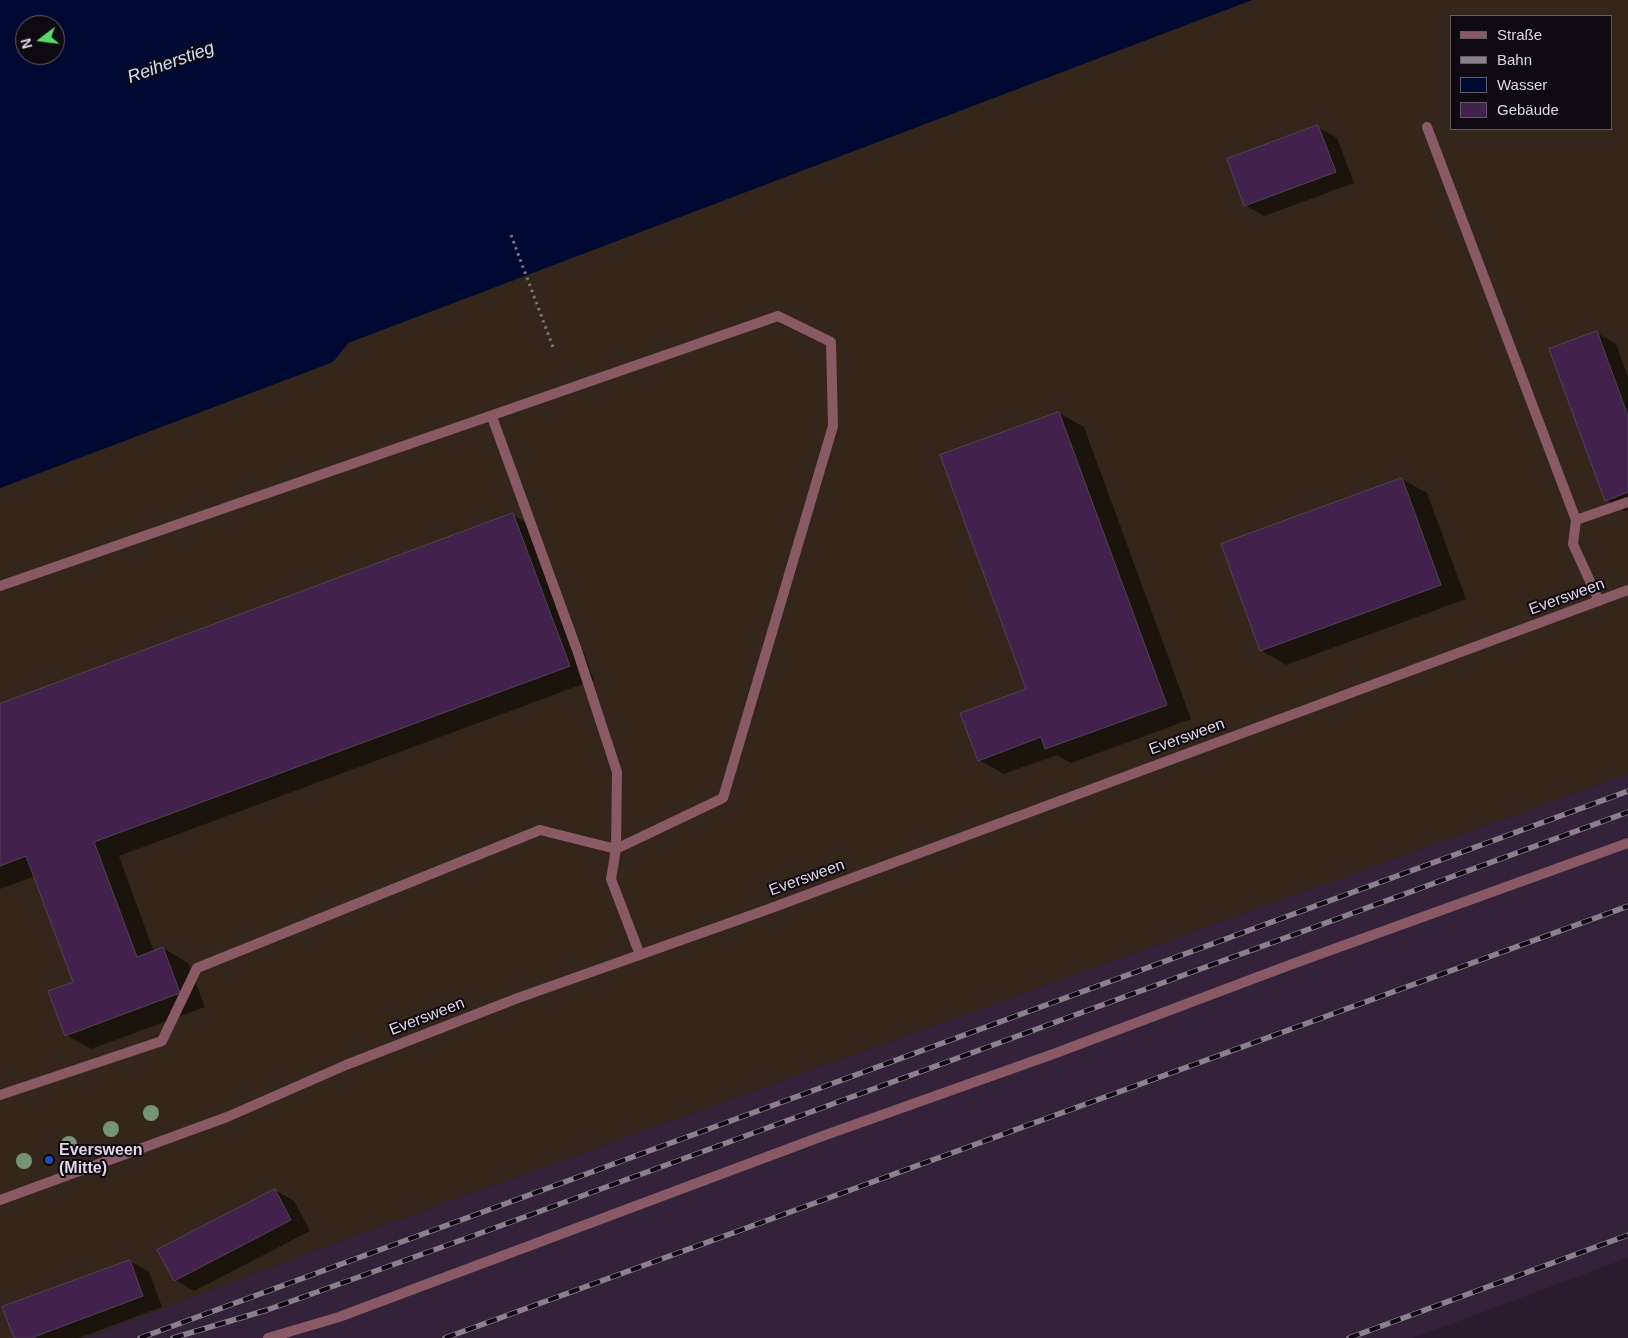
<!DOCTYPE html>
<meta charset="utf-8">
<style>
body{margin:0}
#map{position:relative;width:1628px;height:1338px;overflow:hidden;background:#291d2e;font-family:Helvetica,sans-serif}
canvas{display:block}
.legend{position:absolute;left:1450px;top:15px;width:162px;height:115px;box-sizing:border-box;background:#0f0911;border:1px solid #625b65;margin:0;padding:6px 9px;list-style:none;font-size:15px;color:#dfd7e2}
.legend li{display:flex;align-items:center;gap:10px;height:25px}
.legend b{width:25px;border:1px solid #625b65}
.north{position:absolute;left:15px;top:15px;width:50px;height:50px;box-sizing:border-box;background:#0f0911;border:1px solid #625b65;border-radius:50%;rotate:255deg;font-size:14px;font-weight:700;line-height:20px;text-align:center;color:#dfd7e2}
.north::after{content:'';display:block;margin:auto;width:18px;height:22px;background:#5dd56d;clip-path:polygon(50% 0,100% 100%,50% 72%,0 100%)}
</style>
<div id="map">
<canvas width="1628" height="1338"></canvas>
<ul class="legend">
<li><b style="height:6px;background:#895965"></b>Straße</li>
<li><b style="height:6px;background:#8a808e"></b>Bahn</li>
<li><b style="height:14px;background:#000931"></b>Wasser</li>
<li><b style="height:14px;background:#42214d"></b>Gebäude</li>
</ul>
<div class="north">N</div>
</div>
<script>
const c = document.querySelector('canvas').getContext('2d');
c.lineJoin = 'round';
function paint(path, color) {
  c.fillStyle = color;
  c.fill(path, 'evenodd');
}
function trace(path, color, width, dash) {
  c.strokeStyle = color;
  c.lineWidth = width;
  c.lineCap = dash ? 'butt' : 'round';
  c.setLineDash(dash || []);
  c.stroke(path);
}
function label(font, color, halo, rows, align = 'center') {
  c.font = font + ' Helvetica,sans-serif';
  c.lineWidth = 4;
  c.setLineDash([]);
  c.textBaseline = 'middle';
  c.strokeStyle = halo;
  c.fillStyle = color;
  for (const [text, x, y, turn = 0] of rows) {
    c.save();
    c.translate(x, y);
    c.rotate((+turn || 0) * Math.PI / 180);
    c.textAlign = isNaN(turn) ? turn : align;
    if (halo) c.strokeText(text, 0, 0);
    c.fillText(text, 0, 0);
    c.restore();
  }
}
paint(new Path2D(`
 M1628,774V1258L1413,1338H84L340,1241Z`), '#332239');
paint(new Path2D(`
 M1252,0H1628V774L340,1241L84,1338H0V488L333,362L348,343ZM1452,16H1612V129H1452Z`), '#34261a');
paint(new Path2D(`
 M0,0H1252L348,343L333,362L0,488ZM25,25H55V55H25Z`), '#000931');
paint(new Path2D(`
 M1318,127L1337,138L1354,183L1264,216L1245,205Z
 M1597,333L1616,344L1628,377V510L1625,511L1606,500Z
 M1059,413L1084,427L1191,719L1071,763L1057,755L1004,774L979,760L1027,690Z
 M1402,479L1427,493L1466,599L1286,665L1261,650Z
 M513,515L538,529L594,680L119,856L154,952L163,948L188,963L205,1007L91,1049L66,1035L74,983L35,876L0,889V705Z
 M275,1190L294,1201L310,1231L194,1291L175,1280Z
 M130,1261L149,1272L162,1307L79,1338H15Z`), '#0007');
const building = new Path2D(`
 M1318,125L1336,172L1244,206L1227,159Z
 M1597,331L1628,416V492L1605,501L1549,349Z
 M1059,412L1167,705L1045,749L1041,737L978,761L960,713L1026,689L940,455Z
 M1402,478L1441,585L1260,651L1221,544Z
 M513,513L570,666L94,842L137,957L163,947L180,993L65,1036L48,991L73,982L26,856L0,866V704Z
 M275,1189L291,1220L174,1281L157,1250Z
 M130,1260L143,1296L31,1338H14L2,1307Z`);
paint(building, '#42214d');
trace(building, '#504355', 1);
trace(new Path2D(`
 M511,235L553,347`), '#7c7280', 3, [2.5, 4]);
trace(new Path2D(`
 M1427,127L1576,520
 M0,586L778,316L831,342L833,426L723,798L616,849L611,879L640,955
 M1599,601L1573,544L1576,520L1628,502
 M0,1095L162,1041L197,968L540,830L616,849L617,772L577,650L492,417
 M268,1338L339,1317L820,1137L1056,1053L1295,963L1628,843`), '#895965', 10);
trace(new Path2D(`
 M0,1200L227,1117L346,1065L518,998L766,910L1628,590`), '#895965', 10);
const rail = new Path2D(`
 M140,1338L1628,791
 M173,1338L267,1310L470,1237L1628,812
 M445,1338L1628,906
 M1349,1338L1628,1235`);
trace(rail, '#8a808e', 5.5);
trace(rail, '#0f0911', 4, [11]);
c.fillStyle = '#769475';
for (const [x, y] of [
 [151,1113],
 [111,1129],
 [69,1144],
 [24,1161]
]) {
  c.beginPath();
  c.arc(x, y, 8, 0, 2 * Math.PI);
  c.fill();
}
for (const [x, y, r, color] of [
 [49,1160,5,"#1a4fb4"]
]) {
  const dot = new Path2D();
  dot.arc(x, y, r, 0, 2 * Math.PI);
  c.fillStyle = color;
  c.fill(dot);
  trace(dot, '#0f0911', 2);
}
label('16px', '#dfd7e2', '#0f0911', [
 ["Eversween",1567,597,-20],
 ["Eversween",1187,737,-20],
 ["Eversween",807,878,-20],
 ["Eversween",427,1017,-21]
]);
label('bold 16px', '#dfd7e2', '#0f0911', [
 ["Eversween",59,1151],
 ["(Mitte)",59,1169]
], 'left');
label('italic 18px', '#cce0fd', '#0f0911', [
 ["Reiherstieg",171,63,-20]
]);
</script>
